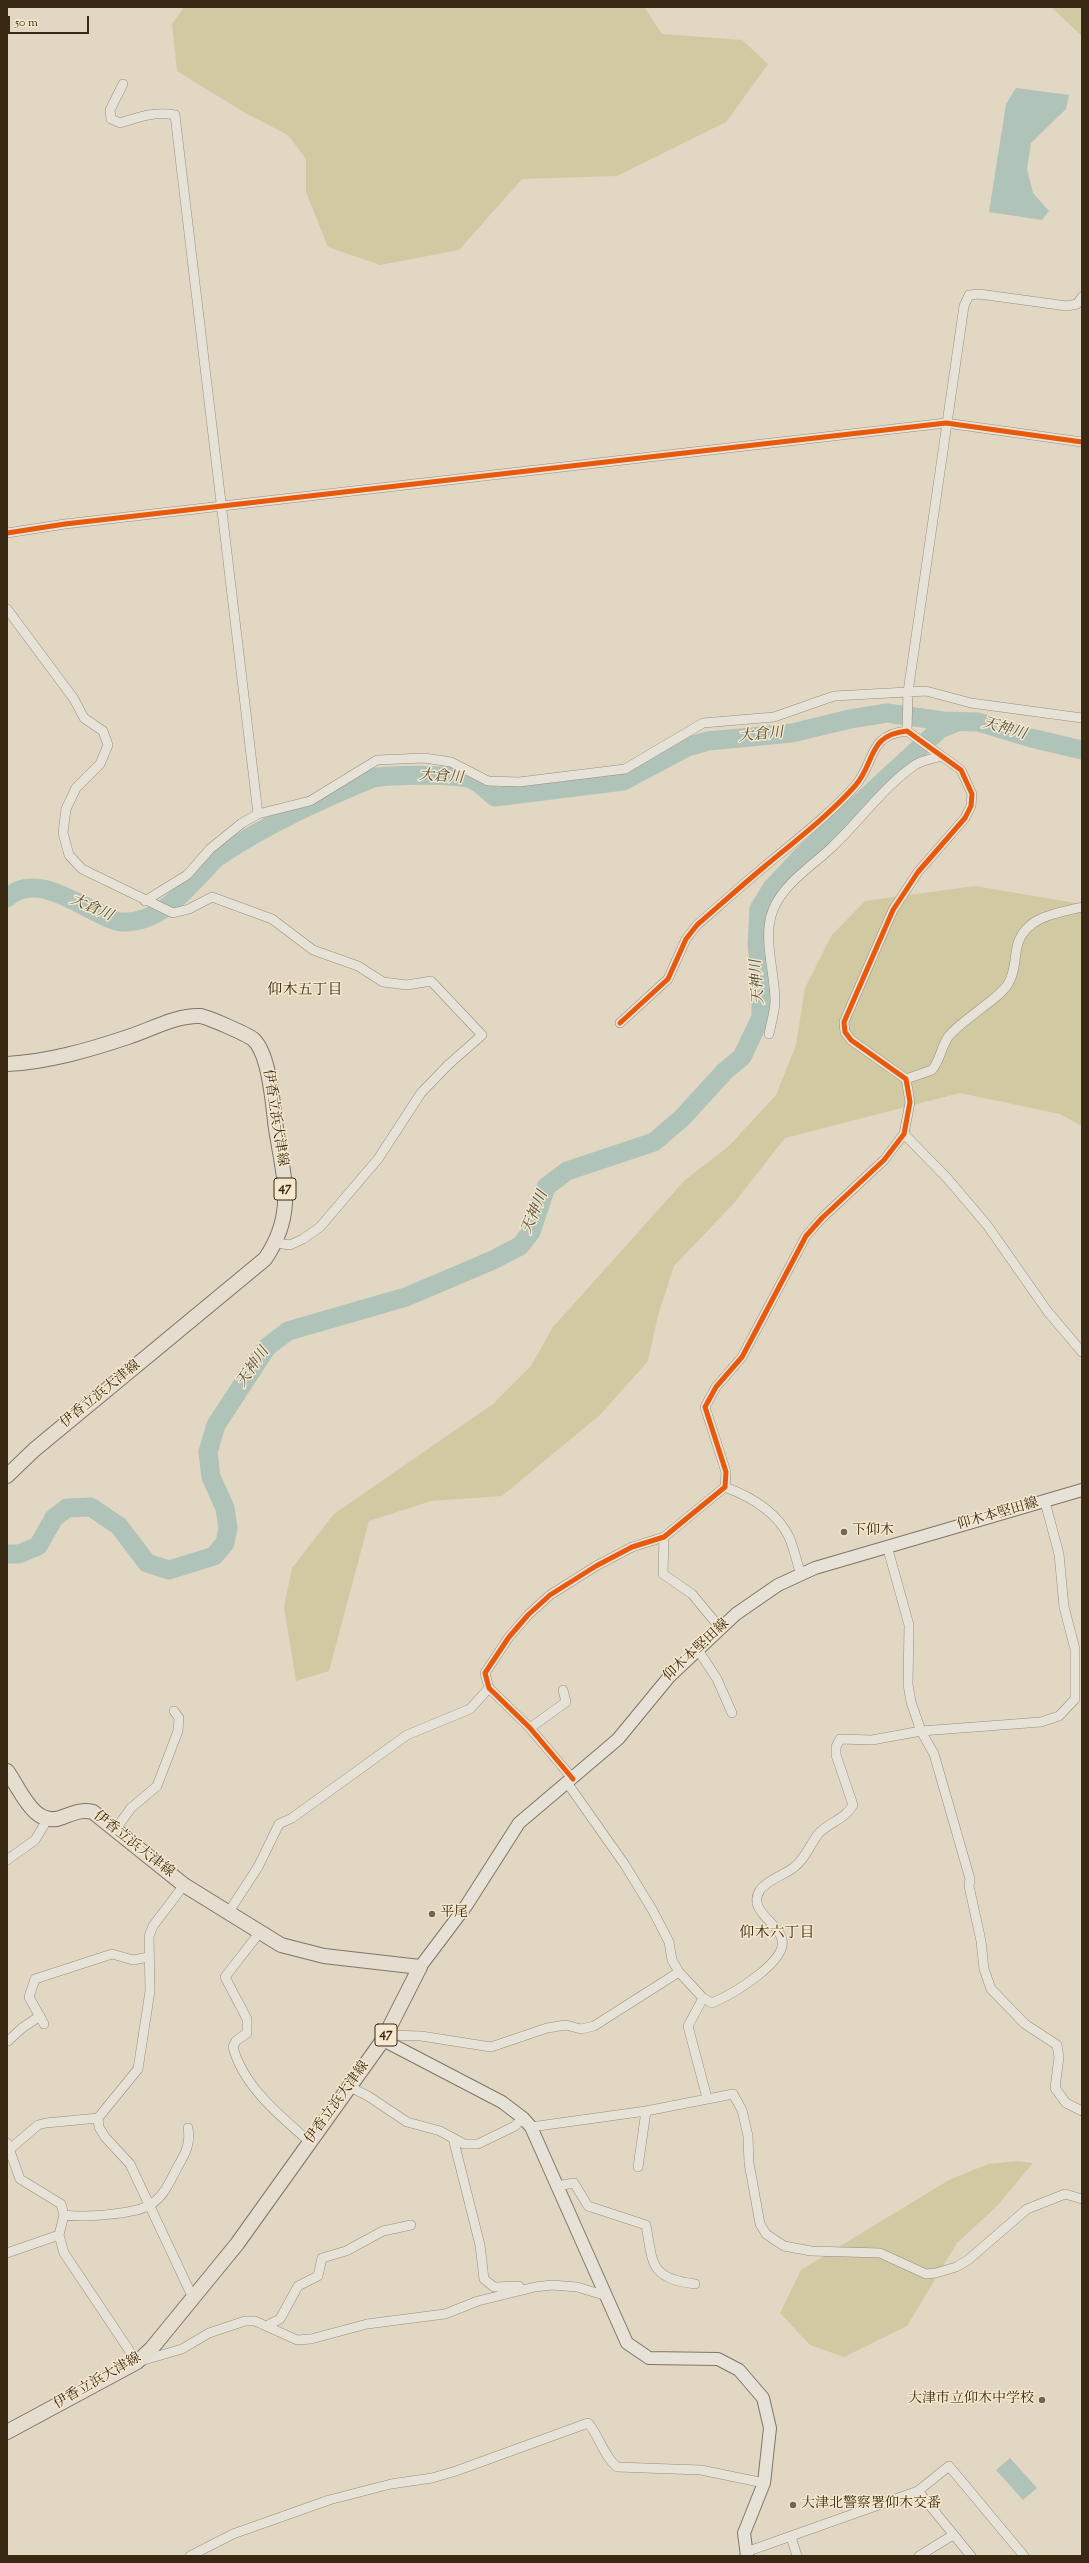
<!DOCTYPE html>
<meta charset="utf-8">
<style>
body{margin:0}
#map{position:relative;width:1089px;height:2563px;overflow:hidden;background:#e2d7c2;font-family:"Sorts Mill Goudy",serif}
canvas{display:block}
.frame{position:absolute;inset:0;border:8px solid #3a2912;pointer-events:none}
.scale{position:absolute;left:8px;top:16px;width:81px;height:18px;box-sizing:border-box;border:2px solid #3a2912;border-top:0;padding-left:5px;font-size:12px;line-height:14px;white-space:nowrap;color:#3a2912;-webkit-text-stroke:3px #f5e8ce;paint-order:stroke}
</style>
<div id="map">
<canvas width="1089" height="2563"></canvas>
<div class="frame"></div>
<div class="scale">50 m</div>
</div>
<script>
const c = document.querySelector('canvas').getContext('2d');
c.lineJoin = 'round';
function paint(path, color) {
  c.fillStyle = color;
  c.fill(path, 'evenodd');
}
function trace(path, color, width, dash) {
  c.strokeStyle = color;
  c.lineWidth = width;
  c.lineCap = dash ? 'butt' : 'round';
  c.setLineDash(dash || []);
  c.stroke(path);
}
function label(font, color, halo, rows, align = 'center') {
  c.font = font + ' "Sorts Mill Goudy","Noto Serif JP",serif';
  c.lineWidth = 3;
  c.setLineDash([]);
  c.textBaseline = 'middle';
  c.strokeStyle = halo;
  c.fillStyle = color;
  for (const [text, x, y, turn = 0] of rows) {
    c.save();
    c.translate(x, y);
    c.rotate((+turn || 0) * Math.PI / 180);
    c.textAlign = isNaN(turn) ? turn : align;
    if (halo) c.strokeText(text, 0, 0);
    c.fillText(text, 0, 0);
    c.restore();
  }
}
paint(new Path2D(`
 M184,7H644L662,34L742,40L768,64L726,122L617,176L522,179L459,250L380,265L328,247L306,192V159L288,135L247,114L177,71L172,24Z
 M1051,7H1082V36Z
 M975,886L1082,904V1126L1060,1114L960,1093L785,1138L734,1203L674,1266L658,1315L648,1361L601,1414L502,1496L431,1501L369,1521L329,1671L296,1681L284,1607L292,1568L334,1514L493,1404L531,1366L553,1327L685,1180L729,1146L776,1095L796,1045L805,988L831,936L865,901Z
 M1017,2161L1033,2163L997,2206L957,2243L907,2326L844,2357L810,2345L780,2313L801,2270L949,2180L988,2164Z`), '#d0c9a2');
paint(new Path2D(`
 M1016,88L1069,95L1066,109L1031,143L1027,169L1033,193L1049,211L1042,220L989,212L1006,104Z
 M1010,2458L1037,2488L1023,2500L996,2470Z`), '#b0c3b8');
trace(new Path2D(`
 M7,898C37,869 85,911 116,921C121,923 134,922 140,920C165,914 185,891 202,873C208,867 212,861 219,856C267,824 320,800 373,778C391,775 461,773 475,781C482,785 489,792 495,797L623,781L687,747L708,741L792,733L850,719L887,713L943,721L978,722L1031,738L1082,750
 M7,1554H19L38,1546L54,1518L67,1508L91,1507L119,1526L147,1563L169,1570L214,1556L225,1543L228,1528L225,1508L211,1477L208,1452L216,1425L267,1347L288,1331L406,1297L493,1260L520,1246L531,1232L546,1187L567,1171L654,1142L682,1118L725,1071L742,1057L761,1017V984L757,944L759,909L772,888L803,855L940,729L957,722`), '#b0c3b8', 19);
const street = new Path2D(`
 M123,84L110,110L111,119L120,123C138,117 156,111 175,115L258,814
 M7,533L65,524L946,423L1082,442
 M7,609L74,699L84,718L103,731L108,745L100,764L76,788L66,809L63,833L69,855L82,869L173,913L189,909L212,897L272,919L313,950L358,966L383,982L407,985L431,981L482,1035L448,1065L421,1093L378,1159L320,1227L303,1239L290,1245L277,1243
 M907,731L908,692L964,306L969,295L979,294L1067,306L1077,304L1082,297
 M145,901L187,875L210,849L242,823L258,814L310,801L377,760L424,758L451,762L488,781L519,782L625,769L703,723L774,717L834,696L926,691L971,703L1082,718
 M769,1034C771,1023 775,1011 775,1001C775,972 762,937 773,910C783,884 812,866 831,848C859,822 883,787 915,765C922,760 933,759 941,756
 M906,1079L932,1070C940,1060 941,1048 948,1037C963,1018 997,1001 1008,984C1016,971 1014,957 1018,943C1027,916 1058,913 1082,907
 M904,1134L947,1178L987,1225L1048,1312L1082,1352
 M725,1487C749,1496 777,1512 789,1537C794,1548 797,1563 801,1575
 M664,1537L663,1574L692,1594L721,1629
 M887,1546L909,1625L908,1684L911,1702L921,1731L934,1754L970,1879L969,1886L981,1941L984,1969L991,1989L1025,2024L1057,2045L1059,2057L1055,2088L1066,2103L1082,2111
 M698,1650L717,1679L732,1713
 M530,1728L566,1702L563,1690
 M573,1779L530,1728L489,1688L485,1673L509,1637L528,1615L550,1595L596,1566L632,1547L664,1537L725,1487L726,1472L705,1407L716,1387L742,1357L806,1236L822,1218L884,1160L904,1134L910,1102L906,1079L851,1040L845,1032L844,1022L893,910L918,872L965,818L971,806L972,794L961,770L907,731C867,735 876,762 855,786C827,817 795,841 764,867C741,886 719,906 697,925L686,939L668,979L620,1023
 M568,1784L625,1865L653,1911L669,1942L672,1960L679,1972L703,1998L712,2003C731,1995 788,1962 782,1939C777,1921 747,1911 760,1890C767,1880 784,1875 793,1868C806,1859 810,1843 820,1832C831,1822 846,1818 853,1805L836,1755V1747L840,1739L872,1740L921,1731L1041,1722L1059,1716L1075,1699V1649L1064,1607L1059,1554L1045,1502
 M115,1830L131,1808L157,1786L178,1731L179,1718L174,1711
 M7,1860L35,1840L47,1820
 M184,1885L153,1926L149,1936L150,1991L138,2069L98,2118L99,2127L105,2137L130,2164L193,2298
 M228,1913L258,1867L279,1824L292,1818L407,1735L470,1709L489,1688
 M260,1932L225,1977L247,2019V2033L236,2041L233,2047C243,2086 281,2117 310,2142
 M703,1998L688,2026L707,2098
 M44,2024L29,1997L35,1979L112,1954L133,1960L149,1957
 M386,2035L421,2036L491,2047L547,2028L566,2025L581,2029L594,2026L679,1972
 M8,2041L22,2028L40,2016
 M350,2087L368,2096L407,2122L440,2131L464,2144H478L515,2126L523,2118
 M531,2127L646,2111L733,2094L742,2110L748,2136L749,2163L760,2224L766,2234L784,2246L811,2251L880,2253L926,2274L936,2273L956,2267L968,2260L1027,2209L1065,2194L1082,2199
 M453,2138L480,2245L484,2279L494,2287L519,2286
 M7,2143L20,2179L61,2204L64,2215L59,2235L64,2253L137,2362L182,2349L209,2333L245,2321H255L297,2340L311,2339L367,2324L445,2314L478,2301L535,2287L552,2285L577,2287L607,2296
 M10,2149L38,2125L46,2123L98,2118
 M638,2167L646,2111
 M557,2186L574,2183L588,2206L646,2225C653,2265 650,2278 695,2284
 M64,2215C82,2218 132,2214 148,2206C163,2199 170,2181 177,2168C185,2154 191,2144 188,2128
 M7,2253L59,2235
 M266,2326L280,2319L298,2286L318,2276L322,2258L346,2251L383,2231L411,2225
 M918,2491L971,2556
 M791,2537L797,2556
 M746,2552L918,2491L949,2466L1024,2556
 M190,2556L233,2534L329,2500L391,2484L432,2478L456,2471L588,2423C600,2437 603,2455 617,2467L701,2470L764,2483
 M919,2556L953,2535`);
const secondary = new Path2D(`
 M420,1967L466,1906L519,1823L618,1739L669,1677L736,1614L778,1585L815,1568L1082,1490
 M383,2040L502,2102L523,2118L531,2127L627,2343L649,2358L718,2359L739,2370L763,2398L770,2428L764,2483L744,2533L747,2556`);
const primary = new Path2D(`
 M7,1064C48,1062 89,1050 128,1037C150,1030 176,1015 200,1016C208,1017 246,1034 253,1039C270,1054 273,1107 276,1129C284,1179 296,1214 265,1259L34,1450L7,1476
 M7,1771C21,1790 34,1829 63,1817C74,1813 82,1809 93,1812L184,1885L281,1945L324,1956L420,1967L383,2040L237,2244L152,2348L137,2362L7,2432`);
trace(street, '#978e7f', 10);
trace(secondary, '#7e7668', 14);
trace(primary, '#7e7668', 16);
trace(street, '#e7e2d7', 9);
trace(secondary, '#e7e2d7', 12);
trace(primary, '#e4ddd0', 14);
trace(new Path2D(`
 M7,533L65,524L946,423L1082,442
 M573,1779L530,1728L489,1688L485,1673L509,1637L528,1615L550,1595L596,1566L632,1547L664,1537L725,1487L726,1472L705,1407L716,1387L742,1357L806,1236L822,1218L884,1160L904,1134L910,1102L906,1079L851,1040L845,1032L844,1022L893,910L918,872L965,818L971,806L972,794L961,770L907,731C867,735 876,762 855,786C827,817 795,841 764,867C741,886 719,906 697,925L686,939L668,979L620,1023`), '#e8590c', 5);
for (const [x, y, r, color] of [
 [844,1532,4,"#756650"],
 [432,1914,4,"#756650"],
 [1042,2400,4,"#756650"],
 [793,2505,4,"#756650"]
]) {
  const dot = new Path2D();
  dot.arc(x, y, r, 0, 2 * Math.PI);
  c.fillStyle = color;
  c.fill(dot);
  trace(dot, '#f5e8ce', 1.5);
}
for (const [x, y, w] of [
 [285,1189,22],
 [386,2035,22]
]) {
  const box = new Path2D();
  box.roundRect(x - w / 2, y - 11, w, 22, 3);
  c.fillStyle = '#f5e8ce';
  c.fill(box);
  trace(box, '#3a2912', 1);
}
label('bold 13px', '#3a2912', null, [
 ["47",285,1189],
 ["47",386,2035]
]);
label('14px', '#3a2912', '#f5e8ce', [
 ["伊香立浜大津線",274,1118,81],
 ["伊香立浜大津線",101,1395,-39],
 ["仰木本堅田線",998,1515,-16],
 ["仰木本堅田線",697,1651,-43],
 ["伊香立浜大津線",133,1845,38],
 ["伊香立浜大津線",338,2103,-54],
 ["伊香立浜大津線",98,2382,-30]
]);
label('14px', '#3a2912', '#f5e8ce', [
 ["下仰木",852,1532],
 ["平尾",440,1914],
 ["大津市立仰木中学校",1034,2400,"right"],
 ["大津北警察署仰木交番",801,2505]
], 'left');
label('italic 15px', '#524d3a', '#f5e8ce', [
 ["天神川",1004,730,16],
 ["大倉川",761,736,-5],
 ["大倉川",441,778,4],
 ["大倉川",91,909,24],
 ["天神川",759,982,-94],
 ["天神川",536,1213,-67],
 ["天神川",254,1368,-55]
]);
label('15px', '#3a2912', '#f5e8ce', [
 ["仰木五丁目",305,991],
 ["仰木六丁目",777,1934]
]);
</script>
